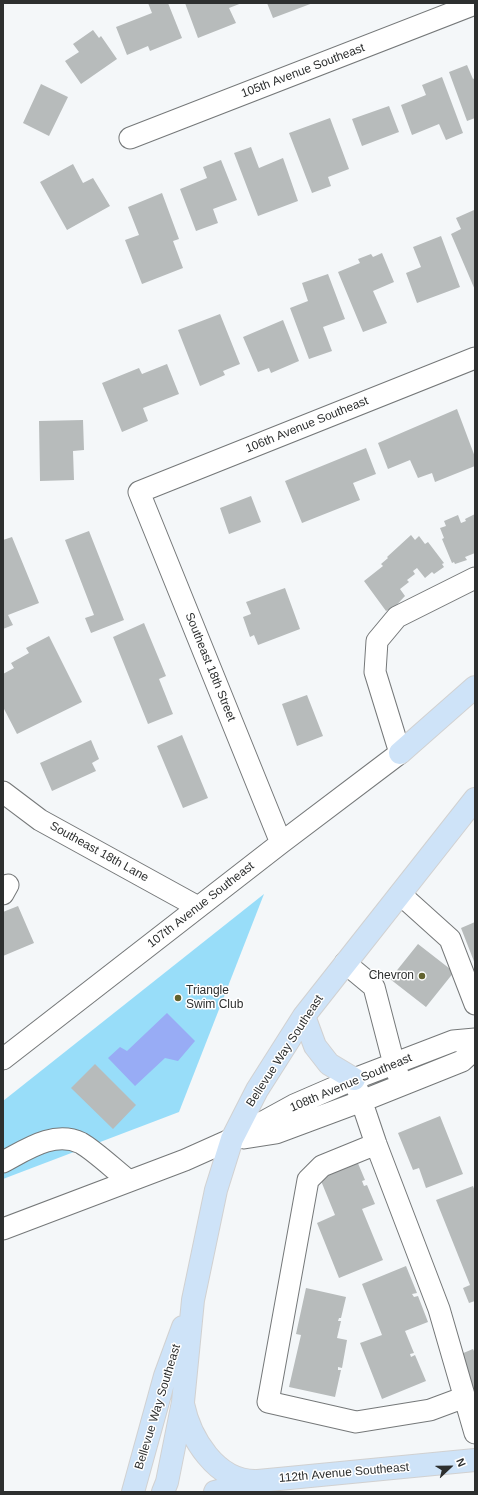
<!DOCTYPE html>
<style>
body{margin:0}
#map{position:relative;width:478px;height:1495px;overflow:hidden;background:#f4f7f9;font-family:Helvetica,sans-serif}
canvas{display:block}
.frame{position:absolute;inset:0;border:4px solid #2d2f2f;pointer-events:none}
.north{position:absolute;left:430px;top:1447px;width:40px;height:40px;-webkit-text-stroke:3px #fff;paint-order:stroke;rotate:68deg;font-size:11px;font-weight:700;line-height:16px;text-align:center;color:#2d2f2f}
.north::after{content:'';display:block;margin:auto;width:14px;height:18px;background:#2d2f2f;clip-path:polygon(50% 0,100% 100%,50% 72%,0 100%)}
</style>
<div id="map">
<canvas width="478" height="1495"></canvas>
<div class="frame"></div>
<div class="north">N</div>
</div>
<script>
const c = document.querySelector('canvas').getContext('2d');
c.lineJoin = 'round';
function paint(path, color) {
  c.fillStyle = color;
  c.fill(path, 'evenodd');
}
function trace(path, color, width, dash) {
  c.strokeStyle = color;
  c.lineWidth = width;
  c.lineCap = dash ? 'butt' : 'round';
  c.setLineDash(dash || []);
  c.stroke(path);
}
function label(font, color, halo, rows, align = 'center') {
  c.font = font + ' Helvetica,sans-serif';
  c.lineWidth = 3;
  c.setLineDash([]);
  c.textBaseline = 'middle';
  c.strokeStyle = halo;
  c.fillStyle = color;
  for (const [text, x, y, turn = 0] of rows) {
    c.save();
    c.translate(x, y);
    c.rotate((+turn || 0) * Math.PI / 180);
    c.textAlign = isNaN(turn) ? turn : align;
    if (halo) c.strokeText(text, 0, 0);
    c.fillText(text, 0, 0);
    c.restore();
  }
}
paint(new Path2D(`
 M264,894L179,1112L3,1179V1101Z`), '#98ddf9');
paint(new Path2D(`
 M167,1013L195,1041L178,1061L165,1058L135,1086L108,1058L120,1047L127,1051Z`), '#98acf5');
paint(new Path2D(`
 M148,3H168L182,38L150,51L148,46L127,55L116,27L152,13Z
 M185,3H242L229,8L236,23L198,38Z
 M267,3H313L273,18Z
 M93,30L99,38L101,36L117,59L81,84L65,61L79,52L73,44Z
 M467,65L473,79L475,78V118L467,121L449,72Z
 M442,77L463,133L446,140L439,124L412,135L401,105L426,95L422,85Z
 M41,84L68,97L49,136L23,123Z
 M389,106L399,132L362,146L352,119Z
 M330,118L349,169L328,177L331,186L312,193L289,133Z
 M251,147L259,168L283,158L298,201L258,216L234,153Z
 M221,160L237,200L213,209L218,223L196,231L180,189L207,178L203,167Z
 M73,164L83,183L93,178L110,206L67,230L40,182Z
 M162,193L179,239L173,241L183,268L142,284L125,240L139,235L128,207Z
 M474,210L475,213V290L451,234L461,229L456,218Z
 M441,236L460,287L417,303L406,273L421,267L413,247Z
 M382,253L394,282L373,291L387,323L363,332L338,272L360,263L358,259L371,254L373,257Z
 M328,274L345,319L323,327L332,351L309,359L290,308L308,301L302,283Z
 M220,314L240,364L223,371L225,375L200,386L178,330Z
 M283,320L299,361L271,373L269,368L258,372L243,337Z
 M167,364L179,394L143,408L148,421L122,432L102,383L139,368L142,374Z
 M457,409L475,457V466L435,482L432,473L418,478L410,460L388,469L378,443Z
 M83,420L84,450L73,451L74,480L40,481L39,421Z
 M366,448L376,474L353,483L360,500L302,523L285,481Z
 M251,496L261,522L229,534L220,508Z
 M475,514V553L465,557L467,560L455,564L454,562L452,563L442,539L444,538L440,528L446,526L444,521L458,515L461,523L466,521L465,519Z
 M89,531L124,620L91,633L85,618L94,615L65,540Z
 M411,535L415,540L419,536L425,544L428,542L444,563L442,564L444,567L434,574L432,572L425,578L417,568L413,571L415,574L407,580L409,582L400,589L405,596L390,612L388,610L386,611L364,581L383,566L381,564L388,558L387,557Z
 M12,537L39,603L8,615L13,625L3,629V540Z
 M285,588L300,629L258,645L254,635L250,637L243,617L251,614L246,602Z
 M144,623L166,676L159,679L173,714L148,724L113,637Z
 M49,636L82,702L17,734L3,707V674L14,668L11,663L29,653L26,648Z
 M307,695L323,736L297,746L282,704Z
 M182,735L208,798L183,808L157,746Z
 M91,740L99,759L92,763L96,771L52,791L40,763Z
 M18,906L34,943L3,956V912Z
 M475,922V964L461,928Z
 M418,944L454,972L426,1007L390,979Z
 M95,1064L136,1105L113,1129L71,1088Z
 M440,1116L463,1174L426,1188L419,1168L413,1170L398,1133Z
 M357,1161L365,1180L362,1181L364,1186L367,1185L375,1204L362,1209L383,1260L339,1278L317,1223L335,1215L319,1176Z
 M473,1186L475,1191V1301L469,1303L463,1288L470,1285L436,1200Z
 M406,1266L417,1293L412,1294L414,1297L418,1296L428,1322L405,1331L414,1353L410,1354L411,1357L415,1355L426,1381L382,1399L360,1343L382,1335L362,1284Z
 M306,1288L346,1297L341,1318H339L338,1321H341L337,1338L347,1340L342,1368L338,1367V1370H341L335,1397L289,1387L301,1335L296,1334Z
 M473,1349L475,1353V1393L461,1354Z`), '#b7bbbb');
const minor = new Path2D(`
 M130,138L475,4
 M3,792L40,820L198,907
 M281,843L139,492L475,358
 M3,894L8,885
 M400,894L450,939L475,1004
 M345,963L374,987L394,1064L399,1077
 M3,1059L281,843L400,753L375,672L377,641L397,617L475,578
 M354,1079L376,1144L439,1309L475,1433
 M244,1138L276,1133L362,1101L462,1061L475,1049
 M376,1144L322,1166L308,1180L268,1402L356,1422L430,1410L465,1397
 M3,1162C26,1150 54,1130 81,1143C95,1151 116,1171 129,1181
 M3,1229L185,1160L232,1139L294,1105L354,1079L453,1041L475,1039`);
const major = new Path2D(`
 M400,753L475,687
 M304,1016L315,1046L329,1064L354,1079
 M183,1404C190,1438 216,1481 255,1481
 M133,1492L165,1376L183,1327
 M163,1492L167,1482L183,1402L193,1300L216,1190L232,1139L257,1090L304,1016L475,799
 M215,1492L258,1481L279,1479L475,1460`);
trace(minor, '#757879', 23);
trace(major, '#d1d1d1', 24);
trace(minor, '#fff', 21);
trace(major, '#cee3f8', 22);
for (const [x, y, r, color] of [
 [422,976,4,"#62622f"],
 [178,998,4,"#62622f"]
]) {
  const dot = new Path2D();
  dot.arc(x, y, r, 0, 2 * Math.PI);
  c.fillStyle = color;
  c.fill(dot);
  trace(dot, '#fff', 1.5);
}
label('12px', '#2d2f2f', '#fff', [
 ["105th Avenue Southeast",303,71,-21],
 ["106th Avenue Southeast",307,425,-22],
 ["Southeast 18th Street",210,667,68],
 ["Southeast 18th Lane",99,852,29],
 ["107th Avenue Southeast",201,905,-38],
 ["Bellevue Way Southeast",285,1051,-57],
 ["108th Avenue Southeast",351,1083,-23],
 ["Bellevue Way Southeast",158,1407,-73],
 ["112th Avenue Southeast",344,1473,-5]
]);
label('12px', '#2d2f2f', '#fff', [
 ["Chevron",414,976],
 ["Triangle",186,991,"left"],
 ["Swim Club",186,1005,"left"]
], 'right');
</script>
